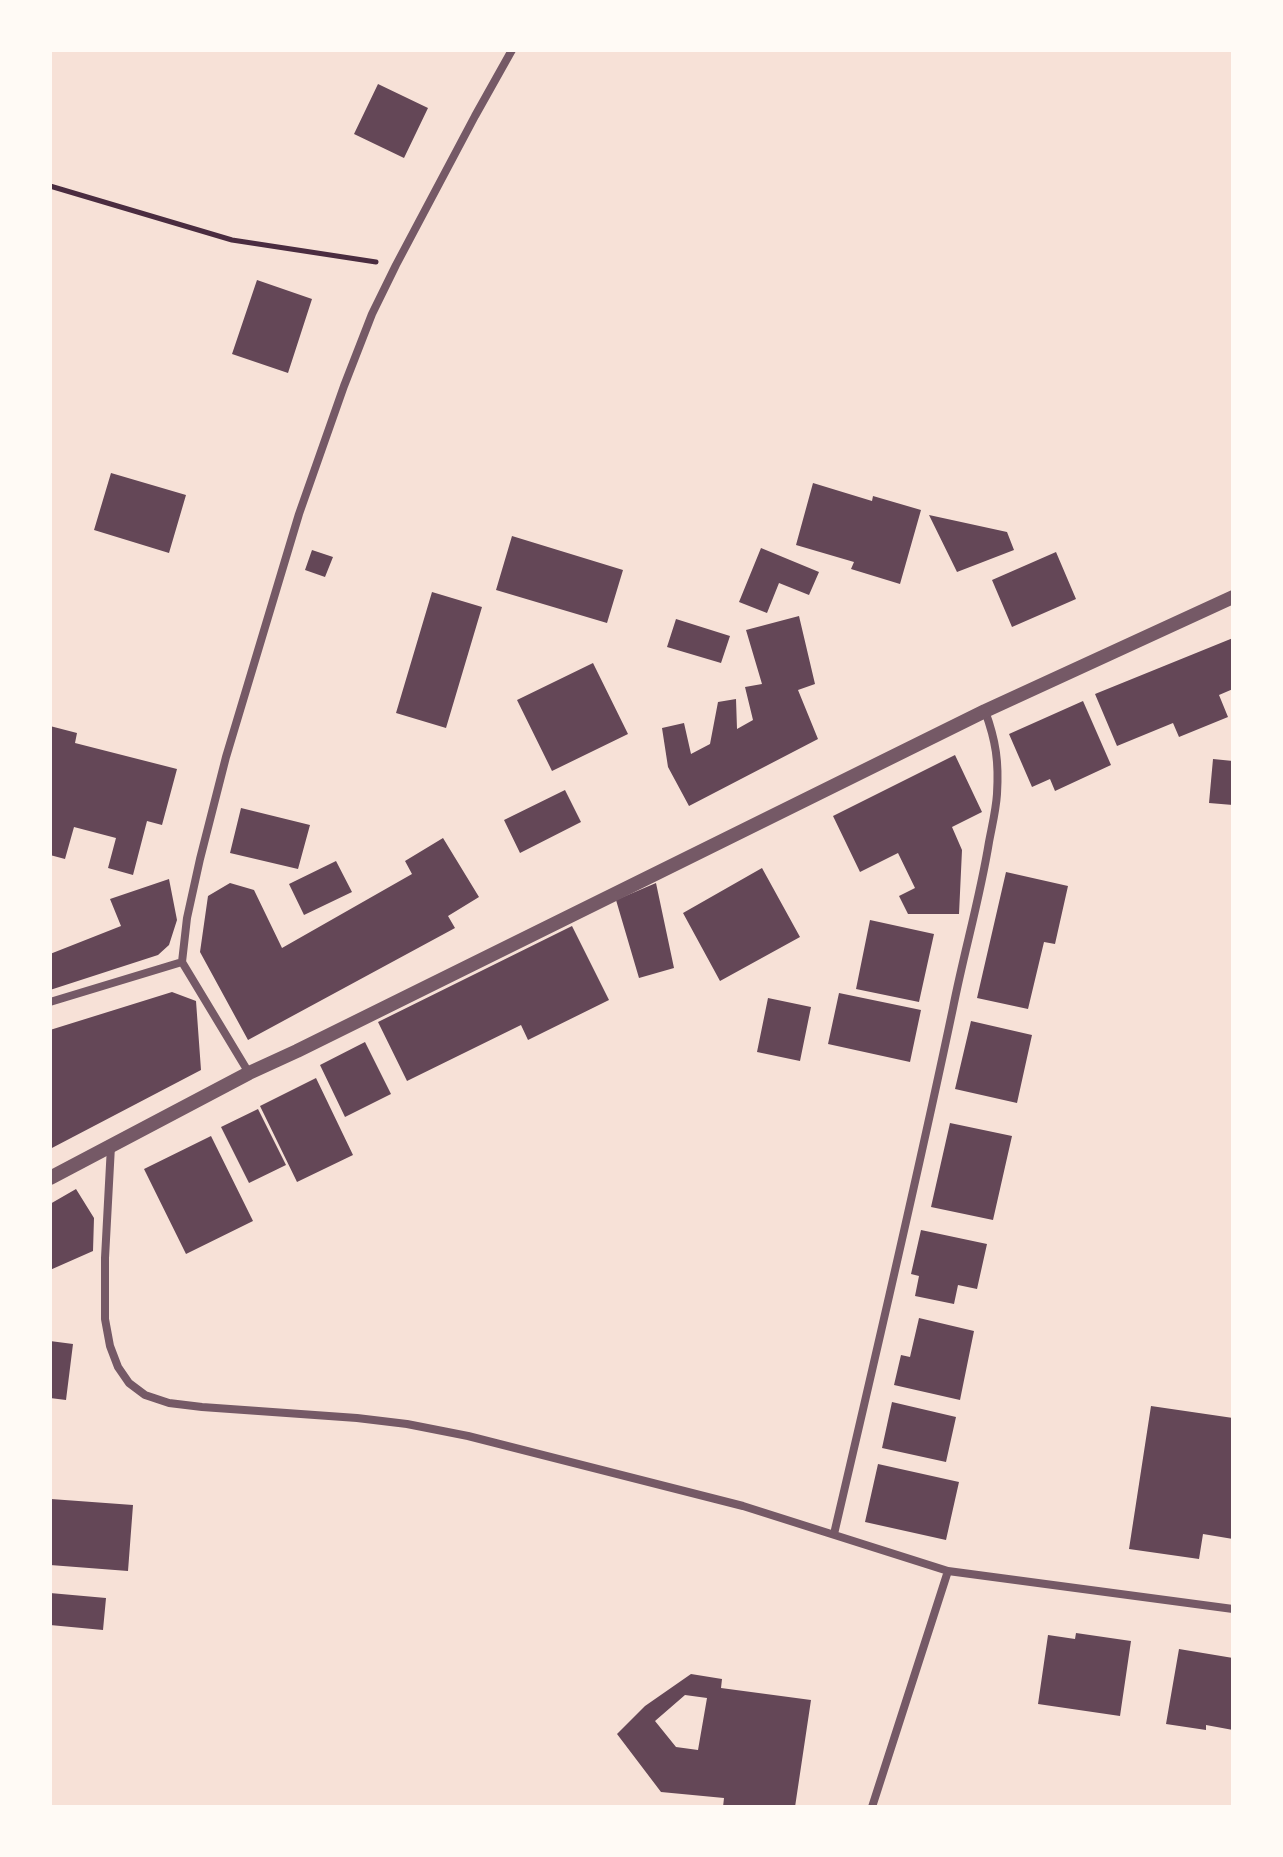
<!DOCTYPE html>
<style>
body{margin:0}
#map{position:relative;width:1283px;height:1857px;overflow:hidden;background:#f7e1d7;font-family:Raleway,sans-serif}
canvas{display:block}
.frame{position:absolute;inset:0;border:52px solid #fffaf5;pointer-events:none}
</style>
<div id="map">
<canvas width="1283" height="1857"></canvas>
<div class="frame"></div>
</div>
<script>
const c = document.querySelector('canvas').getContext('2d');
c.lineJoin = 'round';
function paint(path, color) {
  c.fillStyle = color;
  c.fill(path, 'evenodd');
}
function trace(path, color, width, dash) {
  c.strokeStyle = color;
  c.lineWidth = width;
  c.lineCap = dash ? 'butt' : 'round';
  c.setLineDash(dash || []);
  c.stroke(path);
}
paint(new Path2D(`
 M378,84L428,108L404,158L354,134Z
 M257,280L312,299L288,373L232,354Z
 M111,473L186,495L169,553L94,530Z
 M813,483L872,501L873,496L921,510L900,584L851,569L854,562L796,545Z
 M929,515L1007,532L1014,550L957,572Z
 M512,536L623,570L607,623L496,590Z
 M761,548L819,572L809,595L779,583L767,613L739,602Z
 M312,550L333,557L325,577L305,570Z
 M1056,552L1076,599L1012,627L992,580Z
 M432,592L482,607L446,728L396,713Z
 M799,616L815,684L798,690L818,739L689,806L668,767L662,728L684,723L691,754L710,744L718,702L736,699L737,729L753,720L745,687L762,684L746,630Z
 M676,619L730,636L721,663L667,647Z
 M1233,638V689L1219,695L1228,717L1179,737L1173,723L1117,746L1095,694Z
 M593,663L628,734L552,771L517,700Z
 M1083,701L1111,765L1055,791L1050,779L1032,787L1009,734Z
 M50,726L77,733L75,743L177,769L162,825L147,821L133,875L108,868L116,838L74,827L65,859L50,855Z
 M955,755L982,812L952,827L962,850L959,914H908L899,896L915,888L898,853L860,872L833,816Z
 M1213,759L1233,761V805L1209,803Z
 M565,790L581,822L520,853L504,820Z
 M241,808L310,825L298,869L230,853Z
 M443,838L479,897L448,916L455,928L248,1040L200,952L208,896L230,883L254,890L282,948L412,874L405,861Z
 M336,861L352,892L304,915L289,884Z
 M762,868L800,937L720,981L683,913Z
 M1006,872L1068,886L1055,944L1044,942L1028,1009L977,998Z
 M169,879L177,920L169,945L158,955L50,990V954L121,926L110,899Z
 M656,883L674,968L639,978L616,900Z
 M870,920L934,934L919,1002L856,989Z
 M572,926L609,1000L528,1040L521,1025L407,1081L378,1022Z
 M172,992L196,1001L201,1070L50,1149V1030Z
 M839,993L921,1010L910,1062L828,1044Z
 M768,998L811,1007L800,1061L757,1052Z
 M971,1021L1032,1035L1017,1103L955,1089Z
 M365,1042L391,1094L345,1117L320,1065Z
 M316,1078L353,1155L297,1182L260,1106Z
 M258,1109L286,1165L249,1183L221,1127Z
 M950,1123L1012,1136L993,1220L931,1207Z
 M211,1136L253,1221L186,1254L144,1169Z
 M76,1189L94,1218L93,1251L50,1270V1204Z
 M921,1230L987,1244L977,1289L958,1285L954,1304L915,1296L919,1276L911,1274Z
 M919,1318L974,1331L960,1400L894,1385L901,1355L910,1357Z
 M50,1341L73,1344L66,1400L50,1398Z
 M892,1402L956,1417L946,1462L882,1448Z
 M1151,1406L1233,1418V1539L1203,1534L1199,1559L1129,1549Z
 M878,1464L959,1482L946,1540L865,1522Z
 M51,1499L133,1505L128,1571L50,1565Z
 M50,1593L106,1598L103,1630L50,1625Z
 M1076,1633L1131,1641L1120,1716L1038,1704L1048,1635L1075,1639Z
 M1179,1649L1233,1658V1730L1206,1725V1730L1166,1724Z
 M691,1674L722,1679L721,1688L811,1700L795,1807H723L724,1798L661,1792L617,1734L645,1706ZM685,1695L707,1698L698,1750L676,1747L655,1721Z`), '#644757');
trace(new Path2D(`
 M50,186L232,240L376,262`), '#4a2c40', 5);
trace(new Path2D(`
 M182,962L187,918L200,859L226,757L299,514L344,386L372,314L396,265L475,116L512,50
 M50,1002L182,962L249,1073
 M111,1146L105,1258V1319L110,1346L118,1367L129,1383L145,1395L169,1403L202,1407L357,1418L407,1424L468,1436L743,1506L948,1571L1233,1609
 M834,1534C875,1359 916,1184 953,1008C964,952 980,898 989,842C992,826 996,810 997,794C999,762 996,741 985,711
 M872,1807L948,1571`), '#755966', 8);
trace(new Path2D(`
 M50,1178L249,1073L297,1051L985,711L1233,597`), '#755966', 14);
</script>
